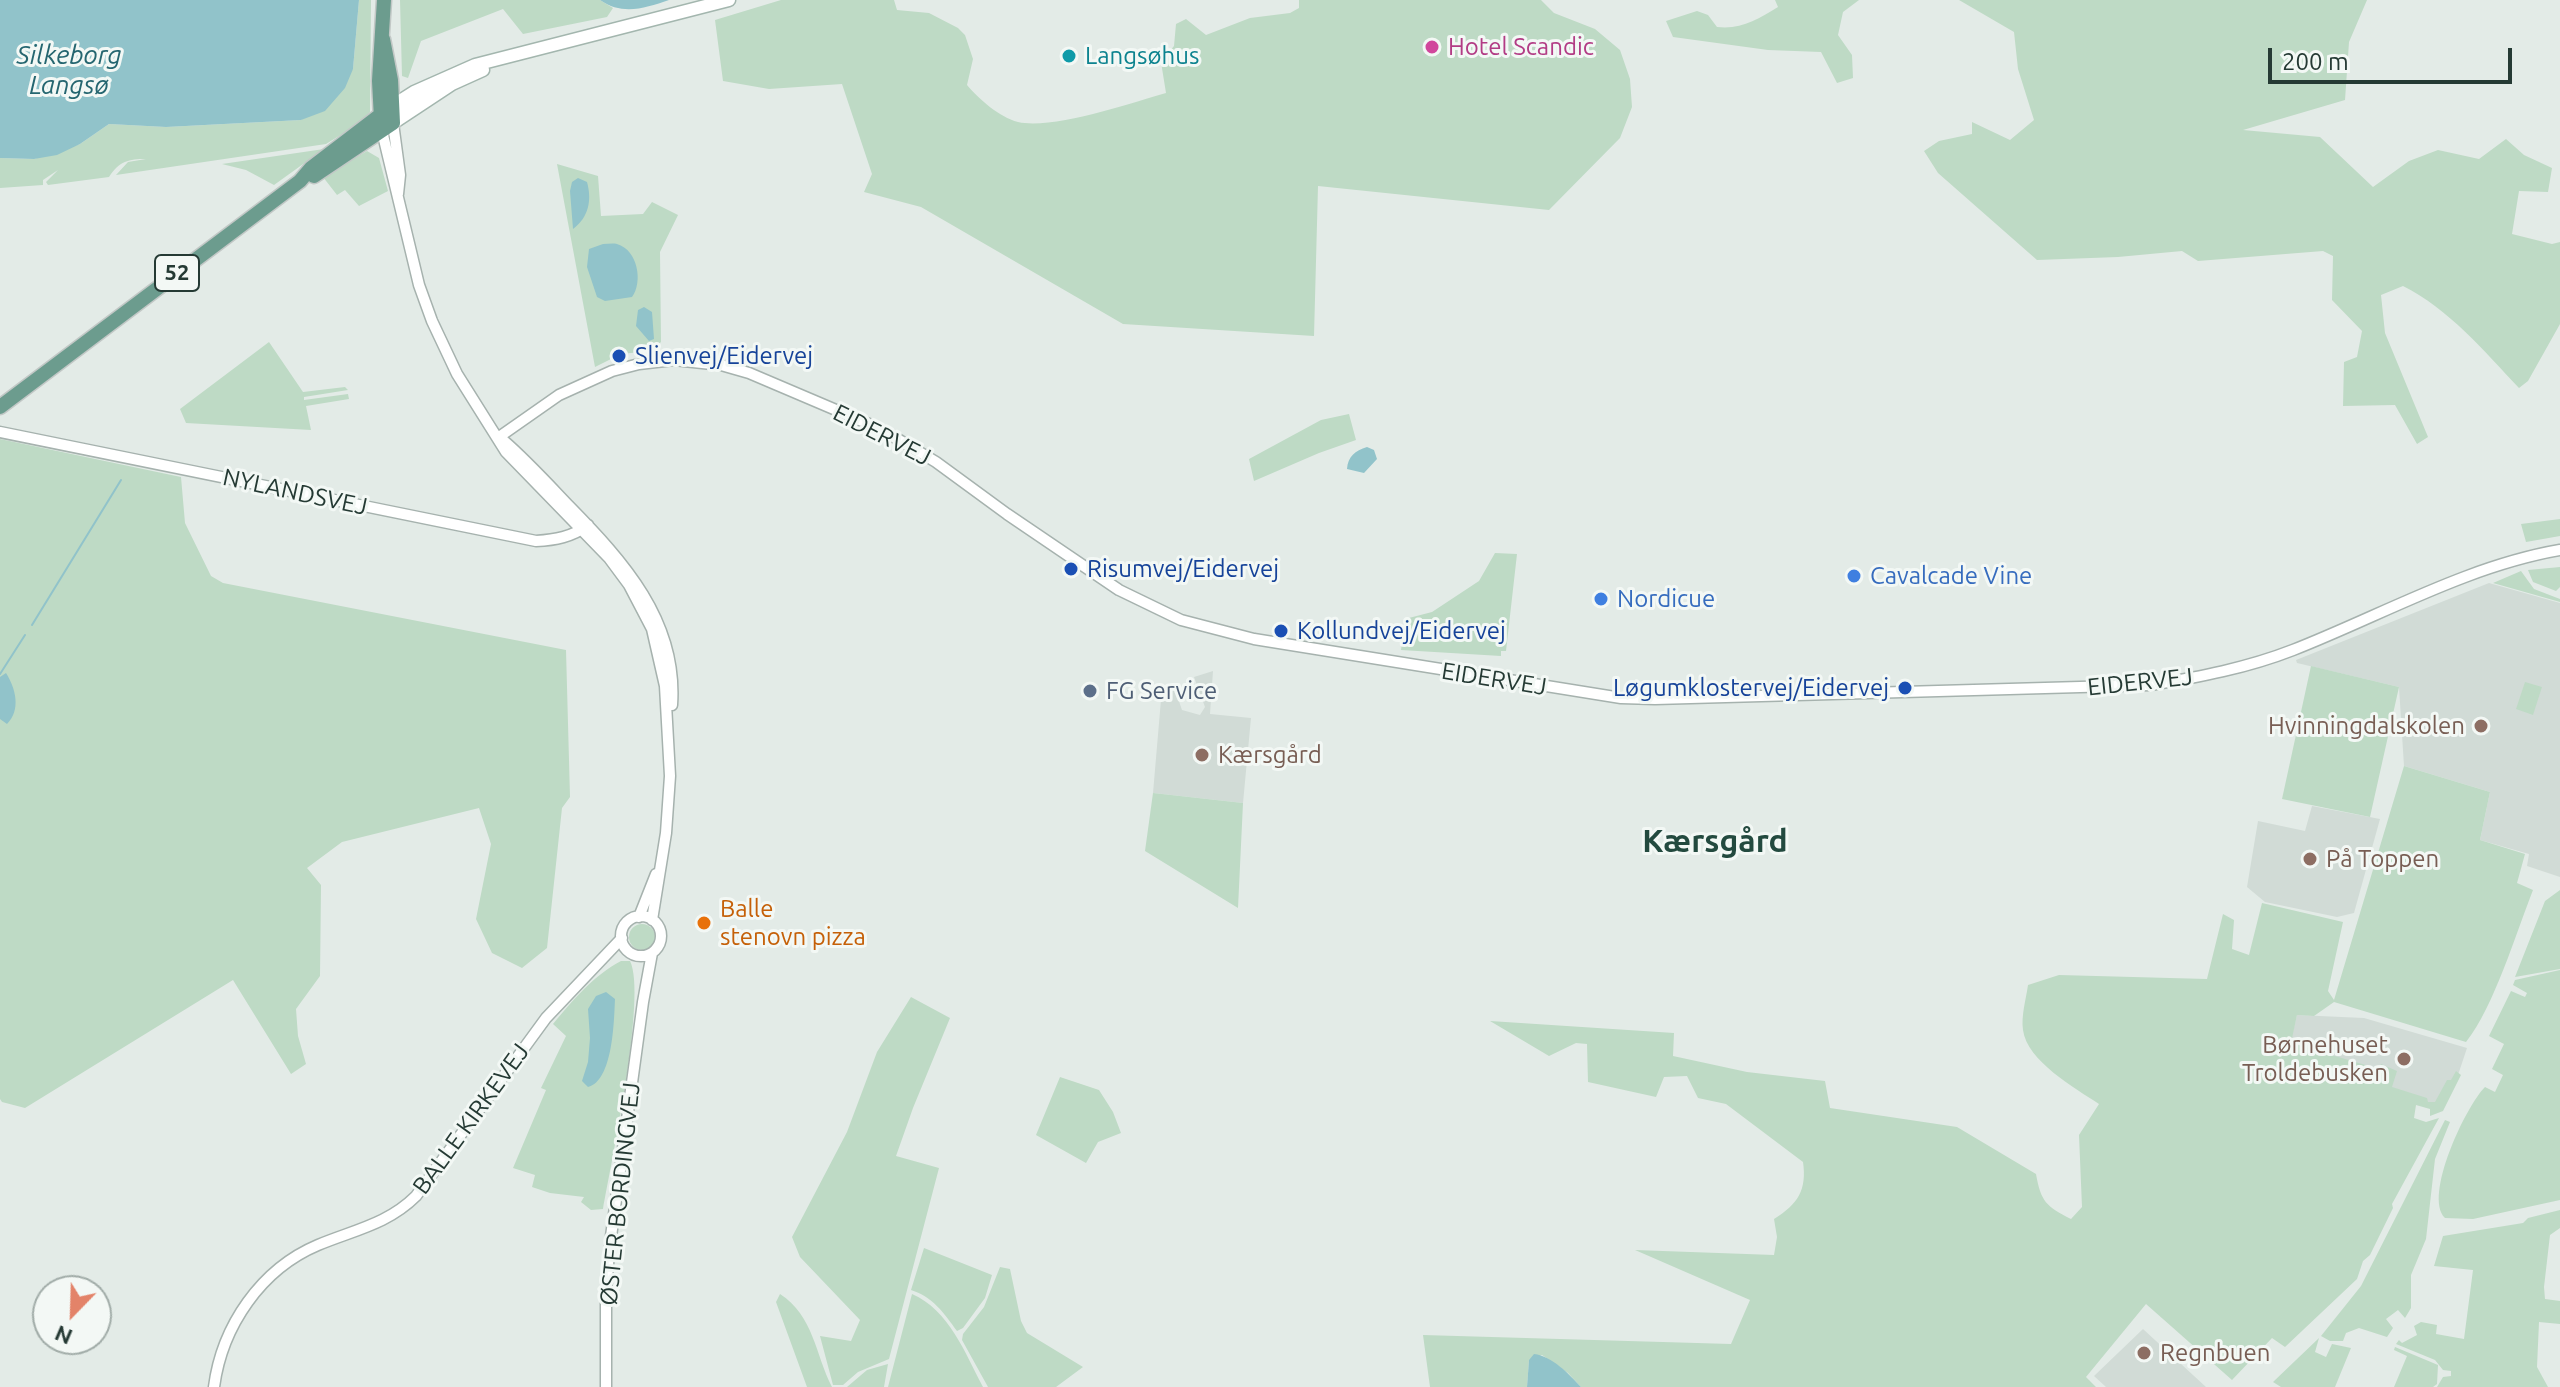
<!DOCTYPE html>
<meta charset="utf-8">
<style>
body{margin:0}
#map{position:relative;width:2560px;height:1387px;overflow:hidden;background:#e3ebe7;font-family:Ubuntu,sans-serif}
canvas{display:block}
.north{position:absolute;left:32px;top:1275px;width:80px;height:80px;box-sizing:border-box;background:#f3f8f5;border:2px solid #a1aca8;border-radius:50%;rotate:203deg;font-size:22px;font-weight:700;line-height:32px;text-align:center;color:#253a34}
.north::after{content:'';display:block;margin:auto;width:28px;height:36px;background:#e38369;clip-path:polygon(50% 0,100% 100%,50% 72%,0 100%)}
.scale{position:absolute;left:2268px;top:48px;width:244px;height:36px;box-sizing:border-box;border:4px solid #253a34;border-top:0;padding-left:10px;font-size:24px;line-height:28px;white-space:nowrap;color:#253a34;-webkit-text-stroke:6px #f3f8f5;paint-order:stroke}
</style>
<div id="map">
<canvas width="2560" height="1387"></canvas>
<div class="north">N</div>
<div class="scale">200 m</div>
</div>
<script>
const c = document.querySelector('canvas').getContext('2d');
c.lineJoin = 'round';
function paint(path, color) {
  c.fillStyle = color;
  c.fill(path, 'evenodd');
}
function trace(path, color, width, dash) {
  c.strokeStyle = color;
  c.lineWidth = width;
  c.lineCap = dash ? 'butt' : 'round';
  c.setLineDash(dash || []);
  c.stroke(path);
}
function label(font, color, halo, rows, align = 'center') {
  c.font = font + ' Ubuntu,sans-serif';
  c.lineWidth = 6;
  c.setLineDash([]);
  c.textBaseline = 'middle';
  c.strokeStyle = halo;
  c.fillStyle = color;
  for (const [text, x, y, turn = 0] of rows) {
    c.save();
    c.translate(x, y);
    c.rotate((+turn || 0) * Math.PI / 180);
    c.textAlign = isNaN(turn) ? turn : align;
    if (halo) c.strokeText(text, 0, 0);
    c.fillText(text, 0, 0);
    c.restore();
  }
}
paint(new Path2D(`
 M2489,583L2560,603V877L2527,866L2529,854L2480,840L2490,792L2404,766L2399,687L2297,663L2296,660Z
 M1213,671L1210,714L1251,718L1243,803L1153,793L1162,688L1173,684L1182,710L1200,715L1205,707L1194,677Z
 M2312,806L2380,819L2354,913L2337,917L2265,902L2247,887L2258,821L2305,831Z
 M2297,1015L2364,1018L2467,1048L2456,1081L2441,1111L2290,1043Z
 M2143,1329L2206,1387H2106L2094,1376Z`), '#d1dbd6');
paint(new Path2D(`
 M359,0H371L370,112L360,123L326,144L116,175L128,162L146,159C129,159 119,161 109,177L48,185L46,182L58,170L43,180V185L0,188V158L34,159L80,144L109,124L166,127L301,120L353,69Z
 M400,0H600L613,8L607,17L523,34L503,9L421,41L408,78L402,76Z
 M781,0H894L897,10L929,13L958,28L965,35L973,59L967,85C979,99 999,117 1018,122C1052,130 1131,103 1166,93L1161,62L1174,46L1176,24L1186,19L1206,35L1250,18L1290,13L1299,8V0H1541L1554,13L1595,29L1620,50L1630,79L1632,107L1620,138L1549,210L1318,186L1314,336L1123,324L921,207L864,192L872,174L842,84L769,89L723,81L715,20Z
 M1775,0H1859L1843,12L1838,35L1852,55L1853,78L1837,83L1821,52L1768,50L1673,37L1666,21L1697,11L1708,15L1717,27C1741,30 1758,19 1778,7Z
 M1959,0H2367L2349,42L2345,100L2243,130L2320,137L2373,187L2409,161L2438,150L2479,159L2506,139L2524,155L2552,168L2548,192L2519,191L2512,234L2552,244L2560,242V324L2528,381L2519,388C2484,351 2449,309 2403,286L2381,295L2385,333L2428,437L2417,444L2395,405L2343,406L2344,362L2357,357L2362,331L2332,300L2333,256L2323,251L2198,261L2182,251L2118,257L2037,260L1938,173L1924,151L1939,141L1972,134V122L2010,140L2034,120L2018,69L2014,32Z
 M324,149L274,185L246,170L222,164Z
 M367,151L379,158L388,191L359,206L345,190L337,195L323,177Z
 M557,164L598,176L601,216L643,214L652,202L678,215L660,252L661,342L651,351L621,354L595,367Z
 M269,342L303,392L345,387L348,390L304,397V400L348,394L349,399L306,406L311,430L186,423L180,409Z
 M1349,414L1356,440L1319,453L1254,481L1249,459L1321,420Z
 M0,439L181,477L185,523L211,576L223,583L566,650L570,797L562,808L547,948L522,968L492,953L476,919L491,844L479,808L342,842L307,868L321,885L320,976L296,1009L298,1036L306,1064L291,1074L233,980L25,1108L2,1102L0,1099Z
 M2560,519V536L2526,542L2521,524Z
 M1495,553L1517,554L1506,651H1501V656L1401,650L1405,619L1432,612L1479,581Z
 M2560,567V587L2556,591L2533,582L2528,570Z
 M2521,571L2534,589L2560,599V602L2493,583Z
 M2311,666L2399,687L2370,817L2282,799Z
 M2525,682L2542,687L2533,715L2516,709Z
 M2404,766L2490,792L2480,840L2525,854L2517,883L2533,890C2516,933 2494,1007 2466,1042L2334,1002L2314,1016L2297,1015L2291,1043L2379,1069L2381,1064L2397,1071L2392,1087L2427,1098L2428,1102H2435L2447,1080H2451L2456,1071L2461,1075L2443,1111L2430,1116V1109L2416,1105L2414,1118L2426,1122L2439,1118L2392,1204L2393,1208L2370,1255L2363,1261L2357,1279L2285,1347L2272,1338L2232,1380L2146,1304L2086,1377L2096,1387H1581L1568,1373L1542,1355L1529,1360L1527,1387H1430L1423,1335L1731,1344L1750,1300L1635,1250L1774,1255L1777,1237L1774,1219C1798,1204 1807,1190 1803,1162L1726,1104L1698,1098L1687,1076L1664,1077L1656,1097L1588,1082L1587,1044L1576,1043L1549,1056L1490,1021L1674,1033L1673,1056L1747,1072L1825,1081L1830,1108L1957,1127L2036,1174C2041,1202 2046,1206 2071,1219L2082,1207L2079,1135L2099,1104C2075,1088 2027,1061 2023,1030C2021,1016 2026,999 2028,985L2059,975L2207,979L2223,914L2234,920L2232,949L2249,955L2262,903L2343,922L2328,991L2334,1000Z
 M1153,793L1243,803L1238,908L1145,851Z
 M2560,890V969L2515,977L2545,901Z
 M629 937a13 13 0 1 1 26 0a13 13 0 1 1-26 0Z
 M621,961H630C647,995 611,1164 603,1209L591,1210L581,1202L584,1197L550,1193L532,1187L535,1175L513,1168L546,1090L541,1088L566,1036L553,1024C573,1000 594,975 621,961Z
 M2560,970V1200L2473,1219L2445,1218C2423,1196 2466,1106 2485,1087L2495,1092L2503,1075L2492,1069L2504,1044L2489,1036L2511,991L2525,997L2527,993L2513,985L2515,980Z
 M911,997L950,1018L913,1108L896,1156L939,1168L889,1359L858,1372L843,1385H833L820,1336L851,1341L860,1320L800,1257L792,1237L847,1132L877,1052Z
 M1060,1077L1099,1090L1113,1112L1121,1133L1098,1142L1086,1163L1036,1135Z
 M2445,1120L2450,1122L2435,1159L2426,1239L2411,1275V1308L2405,1318L2398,1310L2386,1319L2393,1328L2387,1337L2359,1328L2346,1333L2343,1341H2330L2321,1336L2361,1286Z
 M2560,1210V1228L2550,1235L2544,1287L2545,1299L2560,1301V1324L2539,1322L2537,1367L2548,1387H2437L2443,1377L2451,1376V1371L2443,1370L2435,1360L2396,1344L2399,1340L2402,1343L2417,1335L2414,1326L2421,1322L2437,1325L2436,1334L2464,1339L2473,1270L2434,1266L2443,1236L2523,1223L2528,1218Z
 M924,1248L992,1275L985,1298L963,1328L957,1331C944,1313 933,1297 911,1290Z
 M1000,1267L1010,1269L1021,1321L1027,1333L1083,1367L1056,1387H988L962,1340L963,1334L984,1307Z
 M780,1294C814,1316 815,1354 832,1387H807L776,1302Z
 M912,1294C949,1310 965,1353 983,1387H888Z
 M2319,1338L2315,1352L2326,1357L2332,1344L2351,1348L2335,1387H2281L2273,1382Z
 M2395,1347L2438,1365L2437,1384L2433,1387H2394L2407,1356L2394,1350Z
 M888,1364L884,1387H847L867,1370Z`), '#bedac5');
paint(new Path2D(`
 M0,0H359L353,69L345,88L325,111L301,120L166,127L109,124L80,144L57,155L34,159L0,158Z
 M600,0H669C645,8 623,16 600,0Z
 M578,178L587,182C592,200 589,217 573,229L570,191L572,182Z
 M603,244C608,244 613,243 617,244C638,250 643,282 632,297L605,301L597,297L587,267L589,249Z
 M644,307L652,312L654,339L649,341L636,326L638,310Z
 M1367,447L1374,450L1377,459L1364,473L1347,469C1348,456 1355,451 1367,447Z
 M6,673C16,689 21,710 7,724L0,719V677Z
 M606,992L615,999C614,1021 613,1081 588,1087L582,1081L588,1062L590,1038L588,1009L596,996Z
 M1534,1354C1552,1356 1569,1374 1581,1387H1527L1529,1360Z`), '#91c3ca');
trace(new Path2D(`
 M32,625L121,480
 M0,674L25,635`), '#91c3ca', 2);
const tertiary = new Path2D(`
 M431,90L392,114L382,131L419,285L432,321L457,374L506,452L609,558L629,585L652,629L665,686L670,776L666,833L652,920
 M393,123L400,175L398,194
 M0,432L536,541C555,540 572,537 588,525
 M499,437L559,395L612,371L639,364L674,360L721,365L749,373L876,427L901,441L936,462L1007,514L1119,590L1181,620L1254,639L1621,698L1655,699L2151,685C2199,677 2247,668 2293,650C2380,616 2467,566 2560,550
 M504,441C527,461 548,484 569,506C623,561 678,621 672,705
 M621 936a20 20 0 1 1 40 0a20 20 0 1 1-40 0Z
 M639,917L656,874
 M214,1387C222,1326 261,1269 318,1245C354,1230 388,1224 416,1196L546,1018L622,938
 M606,1387V1294L609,1251L643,1002L652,953`);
const secondary = new Path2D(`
 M392,106L414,92L475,65L729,0
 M393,123L452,84L483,70`);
const primary = new Path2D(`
 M381,119L379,81L384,0
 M314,176L393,123L391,80L383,39
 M0,407L300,181L311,168L392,106`);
trace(tertiary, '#a6b2ae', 13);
trace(secondary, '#a3b6ae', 15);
trace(primary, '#c2c8c6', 17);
trace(tertiary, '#fff', 10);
trace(secondary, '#fff', 12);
trace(primary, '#6c9c8e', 14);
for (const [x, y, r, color] of [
 [1432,47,8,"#d1479c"],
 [1069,56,8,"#0f9aa8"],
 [619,356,8,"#1a4fb4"],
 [1071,569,8,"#1a4fb4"],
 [1854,576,8,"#3f7fe0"],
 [1601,599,8,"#3f7fe0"],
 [1281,631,8,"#1a4fb4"],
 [1905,688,8,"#1a4fb4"],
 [1090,691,8,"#5c6f8a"],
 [2481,726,8,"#8d6e63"],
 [1202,755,8,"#8d6e63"],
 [2310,859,8,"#8d6e63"],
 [704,923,8,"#e8710a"],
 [2404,1059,8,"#8d6e63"],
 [2144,1353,8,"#8d6e63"]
]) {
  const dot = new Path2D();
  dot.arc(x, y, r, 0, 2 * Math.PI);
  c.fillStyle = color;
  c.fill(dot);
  trace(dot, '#f3f8f5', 3);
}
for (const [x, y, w] of [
 [177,273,44]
]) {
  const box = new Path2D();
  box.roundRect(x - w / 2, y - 18, w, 36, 6);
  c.fillStyle = '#f3f8f5';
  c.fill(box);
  trace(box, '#253a34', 2);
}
label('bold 22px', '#253a34', null, [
 ["52",177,273]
]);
label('24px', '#b23c85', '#f3f8f5', [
 ["Hotel Scandic",1448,47]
], 'left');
label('24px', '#0d838f', '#f3f8f5', [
 ["Langsøhus",1085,56]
], 'left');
label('24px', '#164399', '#f3f8f5', [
 ["Slienvej/Eidervej",635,356],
 ["Risumvej/Eidervej",1087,569],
 ["Kollundvej/Eidervej",1297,631],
 ["Løgumklostervej/Eidervej",1889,688,"right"]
], 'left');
label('24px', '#253a34', '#f3f8f5', [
 ["EIDERVEJ",882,435,27],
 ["NYLANDSVEJ",295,492,12],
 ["EIDERVEJ",1494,679,9],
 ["EIDERVEJ",2140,682,-6],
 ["BALLE KIRKEVEJ",471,1119,-54],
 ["ØSTER BORDINGVEJ",620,1194,-84]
]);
label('24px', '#366cbe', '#f3f8f5', [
 ["Cavalcade Vine",1870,576],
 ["Nordicue",1617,599]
], 'left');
label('24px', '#4e5e75', '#f3f8f5', [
 ["FG Service",1106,691]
], 'left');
label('24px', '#785e54', '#f3f8f5', [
 ["Hvinningdalskolen",2465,726,"right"],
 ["Kærsgård",1218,755],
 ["På Toppen",2326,859],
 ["Børnehuset",2388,1045,"right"],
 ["Troldebusken",2388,1073,"right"],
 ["Regnbuen",2160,1353]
], 'left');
label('24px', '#c56008', '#f3f8f5', [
 ["Balle",720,909],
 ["stenovn pizza",720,937]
], 'left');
label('italic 26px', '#256670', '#f3f8f5', [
 ["Silkeborg",69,55],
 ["Langsø",69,85]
]);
label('bold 32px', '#234a3f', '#f3f8f5', [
 ["Kærsgård",1715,841]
]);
</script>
